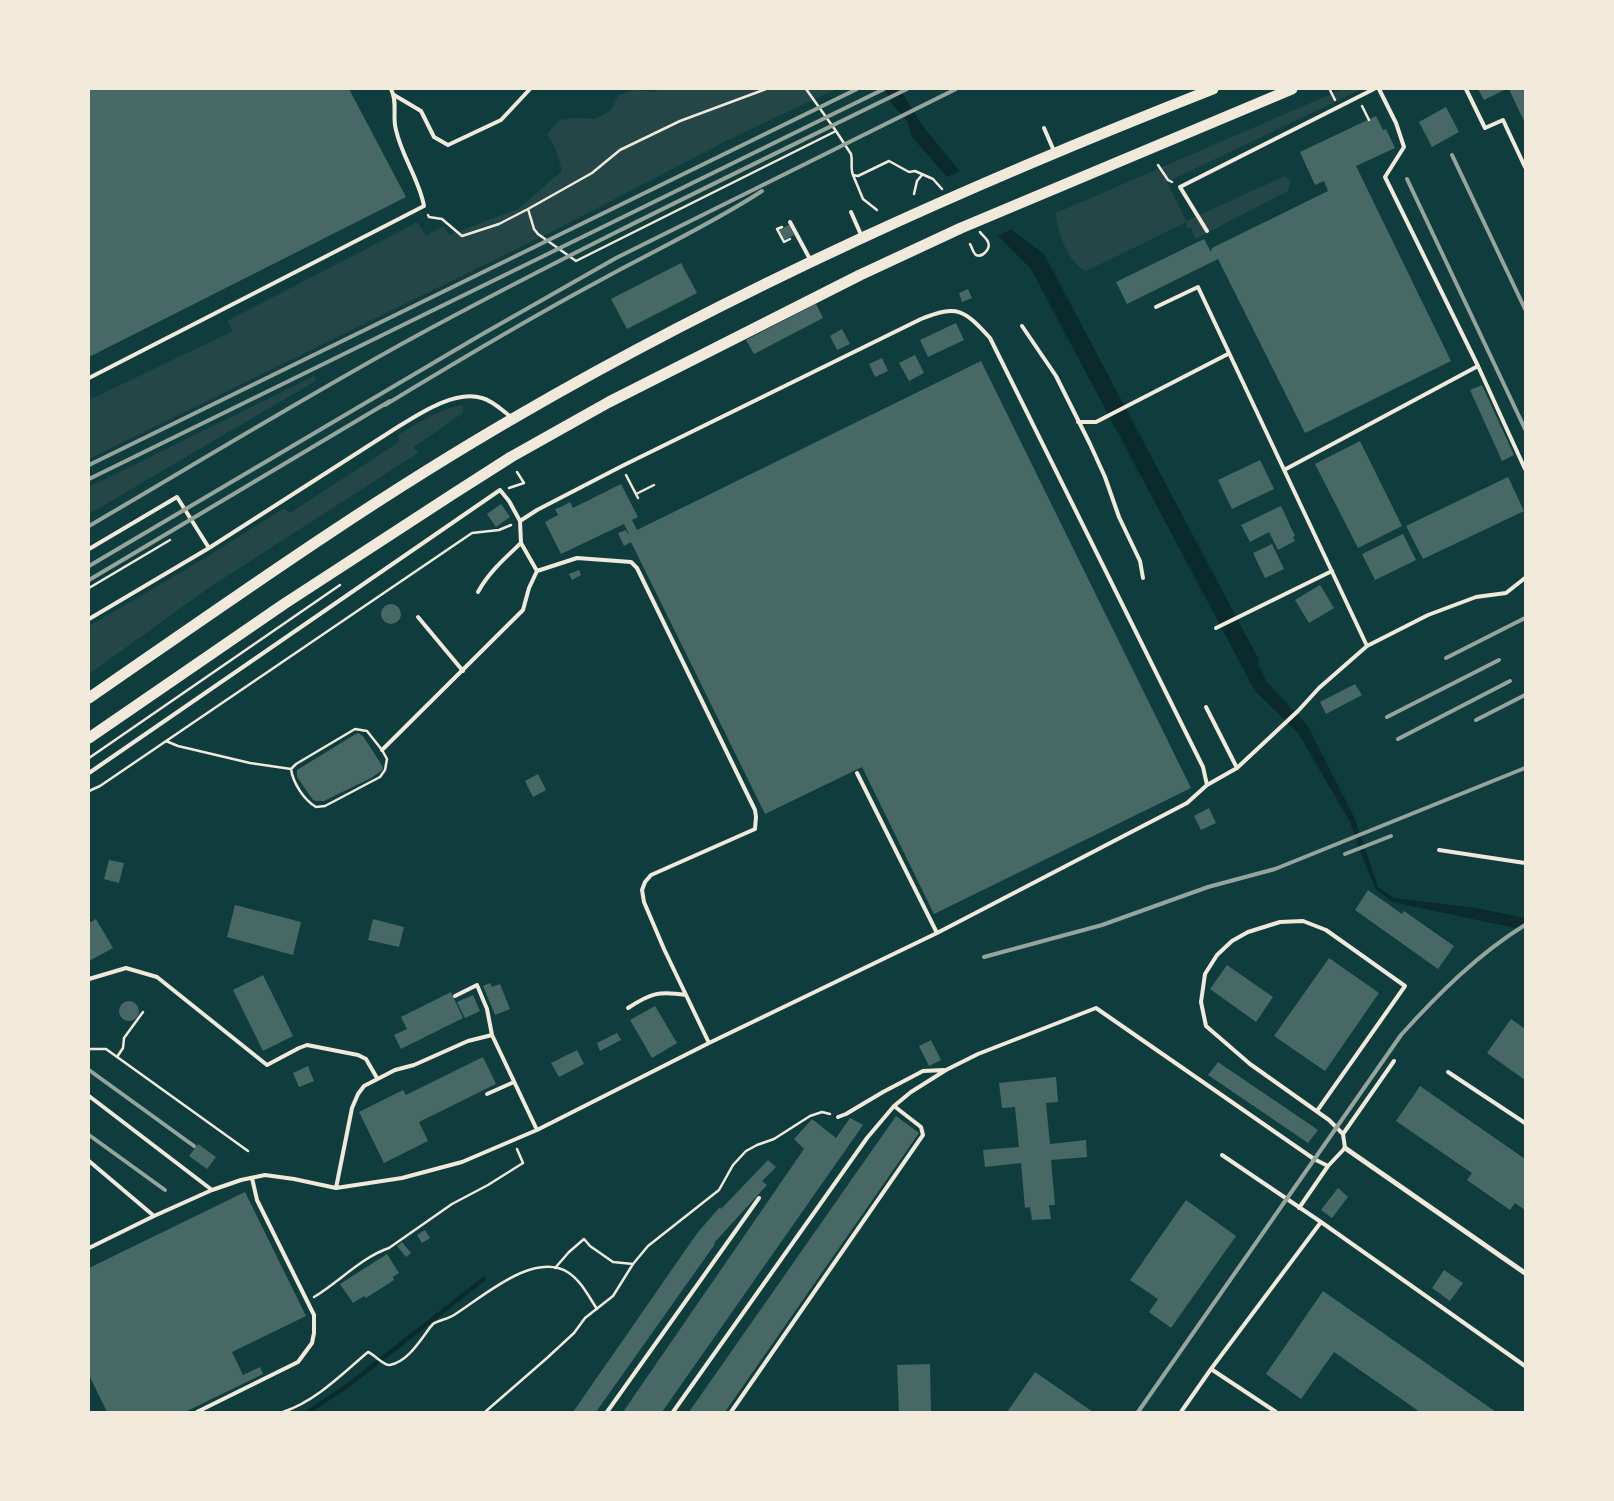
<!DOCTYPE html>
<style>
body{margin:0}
#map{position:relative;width:1614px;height:1501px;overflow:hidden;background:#0f3d3e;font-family:"Roboto Condensed",sans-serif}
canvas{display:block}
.frame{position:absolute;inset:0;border:90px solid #f1e9da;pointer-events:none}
</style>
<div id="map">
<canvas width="1614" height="1501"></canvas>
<div class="frame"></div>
</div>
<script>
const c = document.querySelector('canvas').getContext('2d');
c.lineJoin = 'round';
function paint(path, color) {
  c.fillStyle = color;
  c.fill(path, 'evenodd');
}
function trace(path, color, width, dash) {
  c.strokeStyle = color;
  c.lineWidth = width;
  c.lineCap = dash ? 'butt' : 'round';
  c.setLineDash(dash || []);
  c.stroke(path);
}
paint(new Path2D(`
 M658,89H836L728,140L549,233L89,459V400L233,331L227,321L416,223H418L426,236L444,226L449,235L518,209L562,171L556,150L547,134L559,120L577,118L595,119L611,110L619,95L636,90L654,92Z
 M1343,89H1362L1167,182L1186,221L1285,176L1291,181L1288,191L1195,239L1192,229L1187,227L1186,222L1103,263L1085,271C1068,262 1057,232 1056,213Z
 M314,376L317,380L89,514V487Z
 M463,405V413L414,447L418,453L210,587L89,674V626L202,560L284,508L290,513L399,442L398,435C418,423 439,409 463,405Z`), '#244646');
paint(new Path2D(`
 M885,89H900L922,125L999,219C1013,233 1029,242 1044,254L1259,660L1258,665L1267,682L1308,726L1355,819L1378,887L1394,898L1476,908L1525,918V930L1392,902L1376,889L1364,862L1350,822L1298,733L1255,691L1031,269L1004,242L912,137L907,120L892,104Z`), '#0a2a2b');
paint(new Path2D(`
 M962,170L1001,218L1013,229L996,236L945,178Z`), '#0f3d3e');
trace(new Path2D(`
 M308,1412L347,1386L484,1279`), '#0a2a2b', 4.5);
paint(new Path2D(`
 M89,89H349L406,197L89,357Z
 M1478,89H1506L1484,100Z
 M1509,89H1525V123L1513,98Z
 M1446,107L1459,132L1432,147L1419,122Z
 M1376,116L1383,130L1386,129L1395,148L1356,166L1451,361L1305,433L1218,259L1127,304L1116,282L1204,239L1211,252L1212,248L1328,191L1324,181L1315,185L1300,152Z
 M789,225L794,235L784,240L779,230Z
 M681,263L697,293L627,329L611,299Z
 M968,289L972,298L962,302L959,293Z
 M816,304L823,318L754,354L746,340Z
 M956,323L964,340L928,357L920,340Z
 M842,329L850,344L837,350L830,336Z
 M915,355L924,373L909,381L899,363Z
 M882,358L888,371L875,377L869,364Z
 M981,361L1191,788L934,914L862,767L765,814L631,542L624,546L618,533L626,530L628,534H629L624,524L561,554L545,522L558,515L555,509L563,506L570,502L573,508L621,484L638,517L632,520L637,530Z
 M1482,385L1514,455L1502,461L1470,390Z
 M1360,441L1402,526L1358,548L1315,464Z
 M1260,460L1274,489L1232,509L1218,480Z
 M1508,477L1524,511L1423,559L1406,526Z
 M501,504L510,517L496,527L487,514Z
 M1281,506L1295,536L1293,537L1295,541L1278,550L1269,532L1250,542L1241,525Z
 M1403,534L1416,560L1375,580L1362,554Z
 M1272,544L1284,569L1265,578L1253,553Z
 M579,570L581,575L572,580L569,574Z
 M1320,585L1334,608L1309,623L1295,600Z
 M381 614a10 10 0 1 1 20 0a10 10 0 1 1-20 0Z
 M1355,684L1362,695L1326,714L1320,702Z
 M358,733L363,736L381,764L383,769L381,771L371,778L324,801H317L313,800L297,777V770L354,735Z
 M538,774L546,790L533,797L525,781Z
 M1209,808L1216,823L1201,830L1194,816Z
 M109,860L124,863L119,883L104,879Z
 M1368,890L1402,914L1404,911L1454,946L1438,969L1355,910Z
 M235,905L301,922L293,955L227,937Z
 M96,919L113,948L89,961V923Z
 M373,919L404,927L399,947L368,940Z
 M1329,958L1379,993L1325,1071L1274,1036Z
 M1227,965L1273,997L1256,1022L1210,989Z
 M263,975L293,1036L263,1051L233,990Z
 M490,983L492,987L500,984L510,1009L495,1015L483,986Z
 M451,992L463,1018L401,1049L394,1035L407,1029L401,1017Z
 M473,995L480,1011L465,1018L457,1002Z
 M119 1011a10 10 0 1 1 20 0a10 10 0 1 1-20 0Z
 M655,1006L677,1043L652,1058L630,1020Z
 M1511,1019L1525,1029V1080L1487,1053Z
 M617,1033L621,1040L600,1051L597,1043Z
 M931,1040L941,1060L929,1066L919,1046Z
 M577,1050L584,1064L559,1077L551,1063Z
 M483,1057L496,1084L419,1122L428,1141L384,1163L359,1112L403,1090L406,1095Z
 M1218,1062L1318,1130L1308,1143L1208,1075Z
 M308,1066L314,1081L299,1087L293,1073Z
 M1056,1077L1058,1102L1046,1103L1050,1144L1086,1140L1087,1157L1051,1160L1055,1205H1049L1051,1219L1032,1220L1030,1207L1025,1208L1021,1163L985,1167L983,1150L1019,1147L1015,1107L1002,1108L999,1083Z
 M1420,1086L1525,1159V1210L1515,1203L1510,1210L1467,1180L1472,1173L1396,1121Z
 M896,1116L919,1133L725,1412H689Z
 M850,1118L863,1125L662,1412H623L804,1149L794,1139L812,1119L836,1138Z
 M198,1144L216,1157L207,1169L189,1156Z
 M768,1160L776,1167L762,1181L767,1185L714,1243L715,1244L596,1412H573L698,1232L720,1207L721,1209Z
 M1338,1188L1348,1197L1332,1218L1321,1210Z
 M245,1192L306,1316L232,1352L243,1375L260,1367L263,1374L185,1412H107L89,1375V1268Z
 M1186,1200L1236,1236L1171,1328L1149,1312L1158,1299L1130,1280Z
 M425,1230L430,1238L422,1243L417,1235Z
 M402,1242L411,1253L406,1257L397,1246Z
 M387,1254L399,1273L393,1277L394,1280L366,1298L364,1296L353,1303L340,1284Z
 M1444,1270L1463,1283L1450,1301L1432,1288Z
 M1323,1291L1496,1412H1420L1334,1352L1301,1399L1266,1374Z
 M930,1364L931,1412H899L897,1365Z
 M1035,1372L1093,1412H1007Z`), '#486865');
trace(new Path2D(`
 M806,89L836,131
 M1330,90L1335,100
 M1362,106L1369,120
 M1158,165L1168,180L1172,182
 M853,175L863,199L877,210
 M914,194L917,181L922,175
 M528,209L534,229L538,234L576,261L836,131L851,154C853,161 850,167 853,175L858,176L889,161L909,172L915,171L933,179L942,189
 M428,215L429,217L442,219L462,236L499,224L528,209L592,173L620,150L680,121L766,89
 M782,227L777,229L784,242L790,239
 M970,244C972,247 973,253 976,255C983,258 991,248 988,242C987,239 982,235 980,232
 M626,475L638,498
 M509,488L524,483L517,472
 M636,494L654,485
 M89,588L170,540
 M355,729L367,731L382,750L387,759L385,770L380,777L325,806L316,807C304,800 293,783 291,769L296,764Z
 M166,741L178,746L250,763L291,769
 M89,758L340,585
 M89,791L100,786L472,533L499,530L511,525
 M89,1049H106L248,1151
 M117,1057L123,1048L124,1038L143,1012
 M555,1268L569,1252L584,1239L590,1246L613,1262L633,1264
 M314,1297C339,1282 362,1257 389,1248L452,1204L488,1185L523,1163L517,1149
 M283,1412C316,1401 342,1374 368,1352C375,1355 384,1366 390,1365C406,1362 417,1345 426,1333C428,1330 431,1326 433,1324C439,1320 448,1319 454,1315C483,1297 534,1250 569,1273C581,1281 589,1297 597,1309
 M485,1412L547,1358L574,1333L585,1318L613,1296L633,1264L648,1246L719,1190L733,1165L746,1151L757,1145L774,1139L810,1116L822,1112L830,1114`), '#f1e9da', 2.5);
trace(new Path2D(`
 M1379,89L1396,123L1404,147L1385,177L1478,366L1525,469
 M1466,89L1485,128L1503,120L1525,167
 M394,95L421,111L434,137L448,145L501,120L530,89
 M1044,128L1054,151
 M851,212L862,237
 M790,222L811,261
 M1207,231L1180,187L1374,89
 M1156,307L1198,287L1367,646
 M1022,326L1056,376L1090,444L1105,477L1119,517L1140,561L1143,578
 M89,378L424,206C419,179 402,157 396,130C392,117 398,102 391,89
 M1078,422H1096L1228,354
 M1284,470L1478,366
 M89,549L177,497L209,548
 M478,592C489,572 505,558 521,543
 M418,617L463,671
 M89,619L209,548L393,430C416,416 454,389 482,398C493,401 502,410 511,417
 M1216,628L1332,571
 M1206,707L1237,768
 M382,750L523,610L529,588L537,571
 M89,773L500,490L509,501L520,521
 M857,773L937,933
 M1207,785L1237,768L1298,711L1319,688L1367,646L1428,615L1476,597L1506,593L1525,578
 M1439,850L1525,863
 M89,979L126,968L157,977L267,1065L299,1048L307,1045L358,1055L366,1059L377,1078
 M455,996L477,985L487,1009L492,1035
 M628,1008C651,993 658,991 686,995
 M1448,1072L1525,1123
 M487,1094L514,1082
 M89,1096L212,1190
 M838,1117L846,1114L883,1092L923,1071L944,1070
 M1343,1134L1394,1061
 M1222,1155L1321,1222L1525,1366
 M89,1161L154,1216
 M336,1188L352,1108L358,1094L364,1086L395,1070L414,1065L468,1041L492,1035L537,1130
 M1299,1208L1328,1166
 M89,1248L154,1216L212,1190L241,1180L265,1175L294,1179L336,1188L402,1178L462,1162L537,1130L709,1043L937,933L1187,803L1207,785L1203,767L990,338C964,310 958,304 921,319L622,466L537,510L520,521L521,543L537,571L577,558L631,562L637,568L755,810L756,817L755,829L651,875L645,882L642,890L644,902L664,949L709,1043
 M1211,1369L1276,1412
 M197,1412L298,1362L312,1343L314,1333V1315L257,1200L252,1178
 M607,1412L759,1198
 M673,1412L867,1138L894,1106L911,1092L946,1070L978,1054L1096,1008L1314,1159L1328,1166L1345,1148L1343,1134L1329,1120L1250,1064L1206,1026L1201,1002L1205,974L1217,955L1232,941L1248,932L1280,922L1303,921L1326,930L1405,986L1317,1111
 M731,1412L923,1135L921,1127L894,1106
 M1181,1412L1211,1369L1321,1222`), '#f1e9da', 4);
trace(new Path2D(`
 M1345,1148L1525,1273`), '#f1e9da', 5);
trace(new Path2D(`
 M89,698C228,602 367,503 514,418C737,288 974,183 1213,89
 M89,738L284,604L453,494L511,457L609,402L860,275L961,228L1292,89`), '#f1e9da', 11);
trace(new Path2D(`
 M1452,155L1525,309
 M1407,179L1525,429
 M385,405C456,362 526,320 599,281C653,251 710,225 762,191
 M89,465L857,89
 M89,479L884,89
 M89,526C195,464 300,400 407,341C571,252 740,171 907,89
 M89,566L479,336L616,258L956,89
 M89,580L390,401
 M1446,658L1525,618
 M1387,717L1499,660
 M1476,720L1525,695
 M1398,739L1510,681
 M1345,854L1391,836
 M984,957L1102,925L1208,887L1275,869L1525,768
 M89,1070L194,1146
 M89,1135L165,1190
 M1138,1412L1401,1035C1438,994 1478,954 1525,925`), '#97a49c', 4);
</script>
